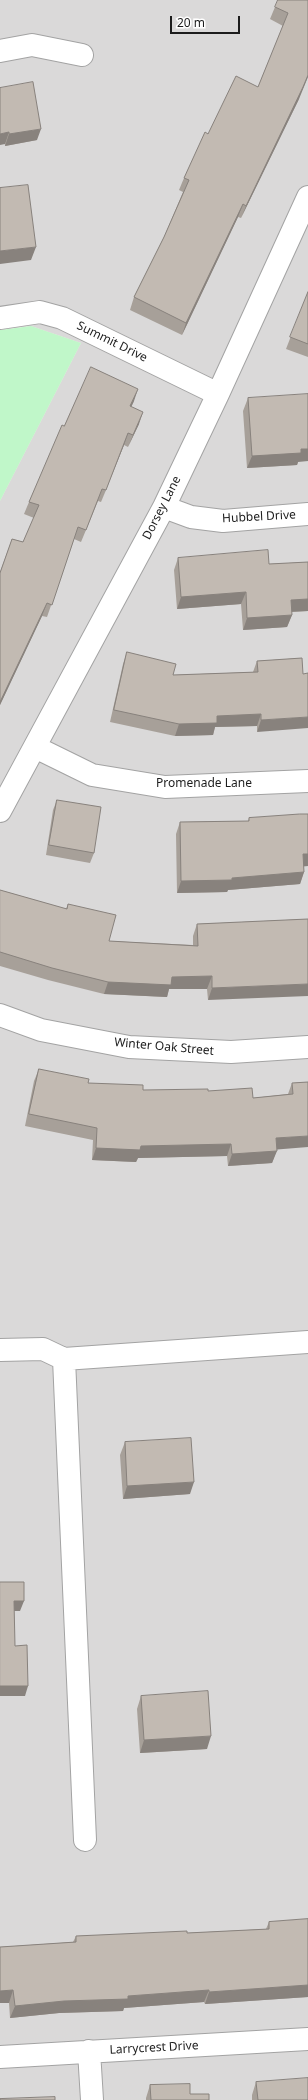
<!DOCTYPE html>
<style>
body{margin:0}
#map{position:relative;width:308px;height:2100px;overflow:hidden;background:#edebe2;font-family:"Noto Sans",sans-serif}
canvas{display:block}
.scale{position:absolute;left:170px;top:16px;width:70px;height:18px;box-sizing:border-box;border:2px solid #1c1c1c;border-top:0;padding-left:5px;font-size:12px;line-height:14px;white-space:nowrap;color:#1c1c1c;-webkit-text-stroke:3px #fff;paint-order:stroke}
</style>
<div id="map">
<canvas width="308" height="2100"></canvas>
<div class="scale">20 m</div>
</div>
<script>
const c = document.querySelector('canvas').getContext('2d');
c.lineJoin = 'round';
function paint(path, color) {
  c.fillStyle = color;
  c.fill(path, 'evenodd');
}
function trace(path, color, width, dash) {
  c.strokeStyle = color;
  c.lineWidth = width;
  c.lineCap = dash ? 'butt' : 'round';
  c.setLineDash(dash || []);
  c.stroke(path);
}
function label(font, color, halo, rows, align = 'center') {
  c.font = font + ' "Noto Sans",sans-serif';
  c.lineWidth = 4;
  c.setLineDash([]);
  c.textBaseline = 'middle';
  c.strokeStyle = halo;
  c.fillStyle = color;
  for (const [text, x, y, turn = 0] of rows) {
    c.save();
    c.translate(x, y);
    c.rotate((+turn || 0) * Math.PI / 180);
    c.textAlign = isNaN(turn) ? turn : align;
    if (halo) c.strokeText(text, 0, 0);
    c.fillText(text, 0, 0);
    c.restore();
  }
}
paint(new Path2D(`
 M0,0H308V2100H0V501L81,343L31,326L0,330Z`), '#dad9d9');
paint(new Path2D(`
 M31,326L81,343L0,501V330Z`), '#c0f7c9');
const minor = new Path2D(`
 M0,51L32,45L82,55
 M0,318L40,312L62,318L218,394
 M164,507L191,517L223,521L308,514
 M35,747L92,775L165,787L308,781
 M0,811L164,507L218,394L308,197
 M0,1015L41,1030L129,1047L231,1052L308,1047
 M0,1350L43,1349L64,1359L85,1840
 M64,1359L308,1342
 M89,2051L92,2100
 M0,2057L308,2039`);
trace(minor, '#a3a3a3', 24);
trace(minor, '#fff', 22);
paint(new Path2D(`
 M308,0L299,99L241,218L238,217L182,335L130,310L134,297L164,237L183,192L179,190L184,178L208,134L258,87L283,26L270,19L275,7Z
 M0,88L37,140L5,146Z
 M308,292V357L286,349Z
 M248,398L298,462L297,465L247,468L243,411Z
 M134,401L131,407L139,424L128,447L124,445L101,502L98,501L81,542L74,539L47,617L42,616L0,705V572L12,539L23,542L34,518L24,514L29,502L64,426Z
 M178,558L269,564L308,562V559V611L291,612L292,615L287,627L243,630L241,604L177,609L174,570Z
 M127,652L173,675L253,672L257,661L302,658L257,732V726L215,727L213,735L175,736L110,722L123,664Z
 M57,800L94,853L90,863L46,855L53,810Z
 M308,814V866H304V872L300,884L228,890L227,892L177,893L176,834L180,822L248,821L249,818Z
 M0,890L66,909L68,904L109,941L193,945V936L197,924L308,919L208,1000L207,989H169L167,997L104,994L48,980L0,966Z
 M39,1069L88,1083L143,1090L208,1091L253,1098L288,1094L292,1083L308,1082L277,1149L272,1163L228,1166L227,1156L138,1158L136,1162L92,1160L93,1140L25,1126L34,1081Z
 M125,1442L190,1494L123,1499L120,1455Z
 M141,1696L207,1749L140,1753L137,1709Z
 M308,1919V1997L205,2004L204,2002L124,2008L123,2011L59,2013L10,2018L9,2003H0V1947L73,1942L76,1936L187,1933L266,1929L269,1922Z
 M256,2082L308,2100H252V2095Z
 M150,2085L190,2094L209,2100H146V2098Z`), '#a7a099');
paint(new Path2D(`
 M308,75V77L299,99L241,218L246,206Z
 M41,129L37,140L5,146L9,134Z
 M9,132L5,144L0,145V134Z
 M243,204L238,217L182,335L186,323Z
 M36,247L31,260L0,264V251Z
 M138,389L134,401L126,418L130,406Z
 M143,412L139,424L128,447L133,435Z
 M128,433L124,445L101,502L106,490Z
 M301,449H308V461L298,462L297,465L247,468L252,456Z
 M246,592L241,604L177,609L181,597Z
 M308,599V611L286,612L291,600Z
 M47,603L42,616L0,705V702Z
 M292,615L287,627L243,630L247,618Z
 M261,714L257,726L215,727L213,735L175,736L179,724L217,716Z
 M308,717V728L257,732L261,720Z
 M303,854H308V866L298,867Z
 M304,872L300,884L228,890L227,892L177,893L181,881L232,878Z
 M212,976L207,989H169L167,997L104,994L108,982L172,977Z
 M308,984V996L208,1000L212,988Z
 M308,1136V1147L271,1150L276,1138Z
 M231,1144L227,1156L138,1158L136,1162L92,1160L96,1148L141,1146Z
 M277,1151L272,1163L228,1166L232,1154Z
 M194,1482L190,1494L123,1499L127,1486Z
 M14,1601H24L20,1611H11Z
 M0,1686H28L25,1696H0Z
 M211,1736L207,1749L140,1753L144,1740Z
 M308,1985V1997L205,2004L209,1992Z
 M13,1990L9,2003H0V1991Z
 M209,1990L204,2002L124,2008L123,2011L59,2013L10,2018L15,2006L64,2001Z`), '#88827d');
const building = new Path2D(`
 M278,0H308V75L303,87L246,206L243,204L186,323L134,297L164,237L189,180L184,178L205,132L208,134L236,76L258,87L288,13L275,7Z
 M33,82L41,129L9,134V132L0,134V88Z
 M28,185L36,247L0,251V188Z
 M308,292V344L290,337Z
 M91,367L138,389L130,406L143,412L133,435L128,433L106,490L102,489L86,530L78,527L52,605L47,603L0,702V573L12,539L23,542L39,505L29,502L62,425L64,426Z
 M308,394V449H301V453L252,456L248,398Z
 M268,550L269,564L308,562V599L291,600L292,615L247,618L246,592L181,597L178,558Z
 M127,652L176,664L173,675L258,672L257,661L302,658L303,674L308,673V717L261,720V714L217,716V723L179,724L114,710Z
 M57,800L101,807L94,853L49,845Z
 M300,814H308V854H303L304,872L232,878V880L181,881L180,822L249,821V818Z
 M0,890L67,909L68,904L116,915L109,941L198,946L197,924L308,919V984L212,988V976L172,977L171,985L108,982L52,968L0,952Z
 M39,1069L89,1079L88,1083L143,1085V1090L208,1089V1091L252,1088L253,1098L293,1094L292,1083L308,1082V1136L276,1138L277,1151L232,1154L231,1144L141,1146L140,1150L96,1148L97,1128L29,1114Z
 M191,1438L194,1482L127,1486L125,1442Z
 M0,1582H24V1601H14L15,1646L27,1645L28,1686H0Z
 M208,1691L211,1736L144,1740L141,1696Z
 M308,1919V1985L209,1992V1990L128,1996V1999L64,2001L15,2006L13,1990L0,1991V1947L76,1942V1936L187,1931V1933L269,1929V1922Z
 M308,2078V2100H258L256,2082Z
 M190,2084V2094H209V2100H151L150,2085Z
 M55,2097V2100H0V2099Z`);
paint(building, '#c2bab2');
trace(building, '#88827d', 1);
label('12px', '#1c1c1c', '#fff', [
 ["Summit Drive",112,342,26],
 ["Dorsey Lane",162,508,-63],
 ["Hubbel Drive",259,517,-3],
 ["Promenade Lane",204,784],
 ["Winter Oak Street",164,1047,5],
 ["Larrycrest Drive",154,2048,-3]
]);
</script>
